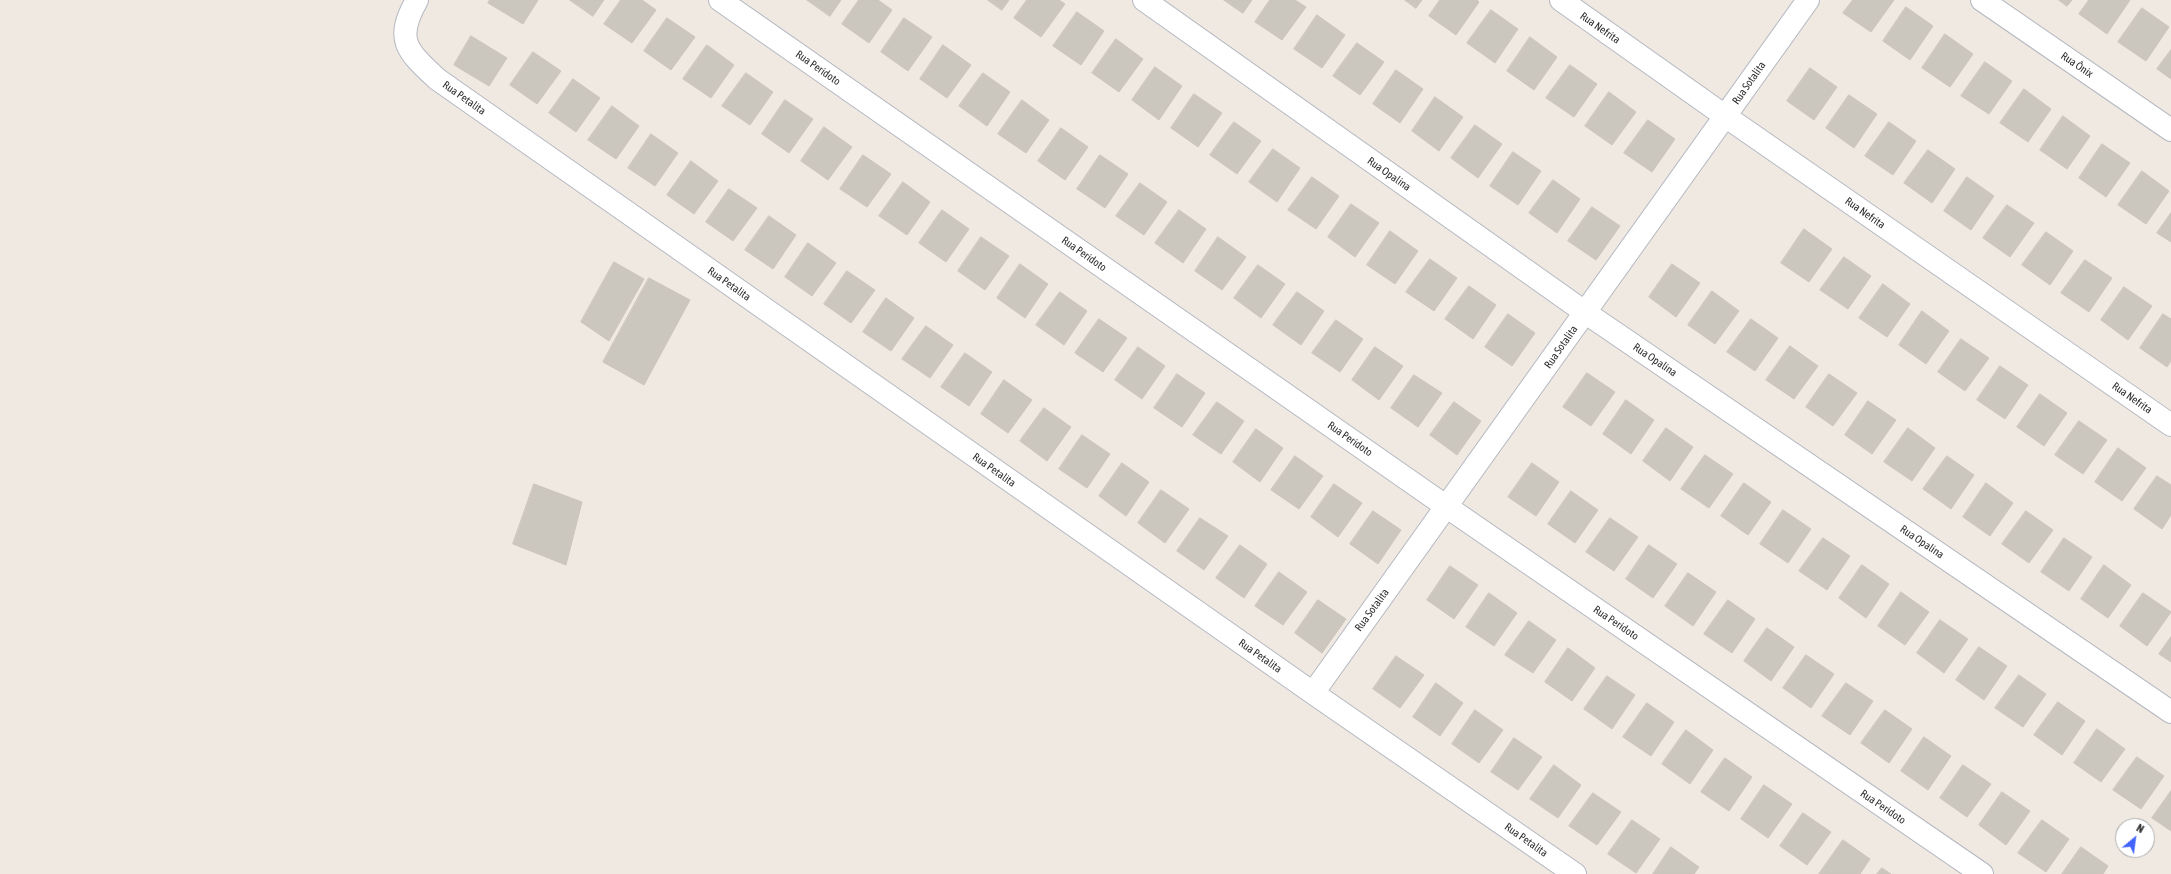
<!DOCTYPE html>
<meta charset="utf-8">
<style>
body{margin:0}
#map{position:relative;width:2171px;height:874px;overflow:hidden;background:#efe9e1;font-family:"Asap Condensed",sans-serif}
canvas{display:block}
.north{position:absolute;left:2115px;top:818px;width:40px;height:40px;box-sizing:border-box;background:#fff;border:1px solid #ababab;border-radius:50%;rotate:29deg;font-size:11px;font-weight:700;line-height:16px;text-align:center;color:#2e2e2e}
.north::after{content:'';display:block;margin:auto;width:14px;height:18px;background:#4264fb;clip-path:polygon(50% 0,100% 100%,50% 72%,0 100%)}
</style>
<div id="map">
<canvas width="2171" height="874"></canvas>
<div class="north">N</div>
</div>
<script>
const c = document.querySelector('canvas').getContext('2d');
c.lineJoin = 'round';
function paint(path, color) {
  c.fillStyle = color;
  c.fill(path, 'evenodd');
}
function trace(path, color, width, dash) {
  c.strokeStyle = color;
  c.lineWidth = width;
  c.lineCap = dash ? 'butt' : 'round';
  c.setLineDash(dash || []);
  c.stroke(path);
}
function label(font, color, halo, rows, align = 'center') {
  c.font = font + ' "Asap Condensed",sans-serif';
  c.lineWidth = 3.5;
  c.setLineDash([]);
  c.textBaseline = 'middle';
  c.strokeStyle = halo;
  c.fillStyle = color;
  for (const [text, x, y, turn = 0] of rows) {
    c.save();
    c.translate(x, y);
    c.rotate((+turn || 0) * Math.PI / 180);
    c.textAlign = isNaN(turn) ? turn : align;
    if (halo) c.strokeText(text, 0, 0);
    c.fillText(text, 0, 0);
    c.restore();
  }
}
const building = new Path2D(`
 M490,0H538L523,24L488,3Z
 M570,0H604L593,16Z
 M621,0H642L656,10L632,43L604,24Z
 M807,0H841L830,16Z
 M859,0H878L892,10L869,43L842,24Z
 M988,0H1009L1002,10Z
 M1027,0H1059L1065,4L1041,37L1014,18Z
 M1224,0H1252L1243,13Z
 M1270,0H1295L1306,7L1282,40L1255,22Z
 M1405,0H1422L1416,8Z
 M1440,0H1477L1479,2L1456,35L1429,16Z
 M1853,0H1894L1871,32L1843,13Z
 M2059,0H2072L2067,6Z
 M2089,0H2130L2107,34L2079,14Z
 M1906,7L1933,26L1910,60L1883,41Z
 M2142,8L2169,27L2146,61L2118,42Z
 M1491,10L1518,29L1495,63L1467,43Z
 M1077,12L1104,31L1081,65L1053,46Z
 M1317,15L1345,35L1322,68L1294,49Z
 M667,18L695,37L671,70L644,51Z
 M904,18L932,37L908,71L881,52Z
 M1945,34L1973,54L1950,87L1922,68Z
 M471,36L507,58L489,86L454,65Z
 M1530,37L1557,57L1534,90L1507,71Z
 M1116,39L1143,59L1119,92L1092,73Z
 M1357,43L1384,62L1360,95L1333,76Z
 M707,45L734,65L711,98L683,79Z
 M943,45L971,65L947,98L920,79Z
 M2171,50V79L2157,69Z
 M533,52L561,71L537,104L510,85Z
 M1985,62L2012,81L1989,114L1961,96Z
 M1570,65L1597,84L1574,117L1546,98Z
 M1155,67L1182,86L1159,120L1132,100Z
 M1810,68L1837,87L1814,120L1787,101Z
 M1396,70L1423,89L1400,123L1373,104Z
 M746,73L773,92L750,125L722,106Z
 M983,73L1010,92L987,126L959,106Z
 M573,79L600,98L576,132L549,113Z
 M2024,89L2051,109L2028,142L2000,123Z
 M1609,92L1636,112L1612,145L1585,126Z
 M1194,94L1222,113L1198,147L1171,128Z
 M1849,95L1877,114L1854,148L1826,128Z
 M1435,97L1463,117L1439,151L1412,131Z
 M785,100L813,119L789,153L762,134Z
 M1022,100L1049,120L1026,153L998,134Z
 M612,106L639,126L616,159L588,140Z
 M2063,116L2090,136L2067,169L2040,150Z
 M1648,120L1675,139L1652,172L1624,153Z
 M1234,122L1261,141L1237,174L1210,155Z
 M1889,122L1916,141L1893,175L1865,156Z
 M1475,125L1502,144L1478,178L1451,158Z
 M824,127L852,147L828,180L801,161Z
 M1061,128L1088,147L1065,180L1038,161Z
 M651,134L678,153L655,186L628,168Z
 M2102,144L2130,163L2106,197L2079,178Z
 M1273,149L1300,168L1277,202L1249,182Z
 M1928,150L1955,169L1932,203L1904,183Z
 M1513,152L1541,171L1518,205L1490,186Z
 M863,155L891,174L867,207L840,189Z
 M1100,155L1128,174L1105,208L1077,189Z
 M691,161L718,181L694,214L667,195Z
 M2142,171L2169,191L2146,224L2118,205Z
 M1312,177L1339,196L1316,229L1288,210Z
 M1967,177L1994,196L1971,230L1944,211Z
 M1553,180L1580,199L1557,233L1529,213Z
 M903,182L930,202L907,235L879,216Z
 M1140,183L1167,202L1144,235L1116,216Z
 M729,189L757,208L733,241L706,222Z
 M1351,204L1379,223L1355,257L1328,237Z
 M2007,205L2034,223L2010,257L1983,238Z
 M1592,207L1620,226L1596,260L1568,241Z
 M942,210L969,229L946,262L919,243Z
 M1179,210L1206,229L1183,263L1155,243Z
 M2171,213V242L2157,233Z
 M769,216L796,235L773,269L745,250Z
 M1804,229L1832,249L1809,282L1781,263Z
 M1390,231L1418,251L1395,284L1367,265Z
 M2046,232L2073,251L2050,285L2022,265Z
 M981,237L1009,256L985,290L958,271Z
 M1218,237L1246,257L1222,290L1195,271Z
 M808,243L836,263L812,296L785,277Z
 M1844,257L1871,276L1848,309L1820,290Z
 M1430,259L1457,278L1434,311L1406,292Z
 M2085,260L2112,278L2089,312L2061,293Z
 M614,262L644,279L609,341L581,322Z
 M1020,264L1048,284L1025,318L997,298Z
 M1672,264L1700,283L1676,317L1649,297Z
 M1258,265L1285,284L1261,318L1234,298Z
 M847,271L875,290L851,323L824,304Z
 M649,278L690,300L644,385L603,362Z
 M1883,284L1910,304L1887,337L1859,318Z
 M1469,286L1496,305L1473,339L1445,319Z
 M2124,287L2152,306L2128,340L2101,320Z
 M1712,291L1739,311L1715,344L1688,325Z
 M1060,292L1087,311L1064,345L1036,325Z
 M1297,292L1324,311L1301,345L1273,325Z
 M886,298L914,318L891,351L863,332Z
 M1922,311L1949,331L1926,364L1899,345Z
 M1508,314L1535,333L1512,366L1485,347Z
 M2163,314L2171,319V361L2167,367L2140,348Z
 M1099,319L1127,338L1103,372L1075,353Z
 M1751,319L1778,338L1755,371L1727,352Z
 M1336,320L1363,339L1340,372L1312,353Z
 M926,326L953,345L930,378L902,359Z
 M1961,339L1989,358L1965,391L1938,372Z
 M1790,346L1818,366L1794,399L1766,380Z
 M1138,347L1165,366L1142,399L1115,380Z
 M1375,347L1403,366L1379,400L1352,380Z
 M965,353L992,372L969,406L941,387Z
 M2000,366L2028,385L2005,419L1977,400Z
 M1587,373L1615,392L1591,426L1563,407Z
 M1177,374L1205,393L1182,427L1154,408Z
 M1829,374L1857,393L1833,426L1806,407Z
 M1414,375L1442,393L1418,427L1391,408Z
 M1004,380L1032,400L1008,433L981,414Z
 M2040,394L2067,413L2044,446L2017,427Z
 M1626,400L1654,420L1631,454L1603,434Z
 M1868,401L1896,420L1872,454L1845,435Z
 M1217,402L1244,421L1221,454L1193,435Z
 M1454,402L1481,421L1457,455L1430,435Z
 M1044,408L1071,427L1047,461L1020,441Z
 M2079,421L2107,440L2083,474L2055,455Z
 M1666,428L1693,447L1670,481L1643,461Z
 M1908,428L1935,448L1912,481L1884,462Z
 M1256,429L1283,448L1260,482L1233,462Z
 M1082,435L1110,454L1087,488L1059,469Z
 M2118,448L2146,468L2122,501L2095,482Z
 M1705,455L1733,474L1709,508L1681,489Z
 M1295,456L1323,476L1299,509L1271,490Z
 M1947,456L1974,475L1951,509L1923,489Z
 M1122,463L1149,482L1126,516L1099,496Z
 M1532,463L1559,482L1536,516L1508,497Z
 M2157,476L2171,485V515L2162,529L2134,509Z
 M1744,483L1771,502L1748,535L1721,516Z
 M1986,483L2013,503L1990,536L1963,517Z
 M534,484L582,502L566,565L513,544Z
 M1334,484L1362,503L1338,537L1311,517Z
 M1161,490L1189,509L1165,543L1138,523Z
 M1571,491L1598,510L1575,543L1548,524Z
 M1783,510L1811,529L1788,563L1760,544Z
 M1373,511L1401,530L1378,564L1350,544Z
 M2026,511L2053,530L2029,563L2002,544Z
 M1200,518L1228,536L1204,570L1177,551Z
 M1610,518L1638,537L1614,571L1586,552Z
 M1823,538L1850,556L1827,590L1799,571Z
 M2064,538L2092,557L2069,591L2041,572Z
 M1240,545L1267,564L1244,598L1216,578Z
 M1649,545L1677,564L1653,598L1626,579Z
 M1862,565L1889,584L1866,618L1839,598Z
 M2104,565L2131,585L2108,618L2081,599Z
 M1450,566L1478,585L1454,619L1427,600Z
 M1279,572L1307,592L1283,625L1255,606Z
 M1688,573L1716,592L1693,626L1665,606Z
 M1901,592L1929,612L1905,645L1878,626Z
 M1489,593L1517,613L1494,646L1466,627Z
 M2143,593L2171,612L2147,646L2120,626Z
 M1318,600L1346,619L1322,653L1295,633Z
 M1728,600L1755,619L1732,653L1704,634Z
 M1940,620L1968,639L1944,673L1917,653Z
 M1529,621L1556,640L1533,673L1505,655Z
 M1767,628L1794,647L1771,681L1744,661Z
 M2171,637V662L2159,654Z
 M1979,647L2007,666L1984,700L1956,680Z
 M1568,648L1595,668L1572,701L1545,682Z
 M1806,655L1834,674L1811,708L1783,688Z
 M1396,656L1424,675L1400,708L1373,689Z
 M2019,675L2046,694L2023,727L1995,708Z
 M1607,676L1635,695L1612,729L1584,709Z
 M1436,683L1463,703L1440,736L1413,717Z
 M1846,683L1873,701L1850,735L1822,716Z
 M2058,702L2085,721L2062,755L2034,735Z
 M1647,703L1674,722L1651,756L1623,737Z
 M1475,710L1503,730L1479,763L1452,744Z
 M1885,710L1912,729L1889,763L1861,743Z
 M2097,729L2125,749L2101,782L2074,763Z
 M1686,730L1713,750L1690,784L1662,764Z
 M1924,737L1951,756L1928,790L1901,771Z
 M1514,738L1542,757L1518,790L1491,772Z
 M2137,757L2164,776L2141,809L2113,790Z
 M1725,758L1752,777L1729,811L1701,792Z
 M1554,765L1581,785L1558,818L1530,799Z
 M1963,765L1991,784L1967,817L1940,798Z
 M1764,785L1792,804L1768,838L1741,819Z
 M2171,791V831L2152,818Z
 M2002,792L2030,811L2006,845L1979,825Z
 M1593,793L1621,812L1597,845L1569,826Z
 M1803,813L1831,832L1807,865L1780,846Z
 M1632,820L1660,839L1636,873L1608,854Z
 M2042,820L2069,839L2046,872L2018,853Z
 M1843,840L1870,859L1860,874H1819Z
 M1671,847L1699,867L1694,874H1653Z
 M2081,847L2108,866L2103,874H2062Z
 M1882,868L1891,874H1877Z`);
paint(building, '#cbc7bf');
trace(building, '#cbc5ba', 1);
const street = new Path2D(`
 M417,0C394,40 407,51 437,79L1313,693L1575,874
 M720,0L1447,507L1982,874
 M1144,0L1586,313L2171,712
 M1561,0L1725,116L2171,425
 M1982,0L2171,130
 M1313,693L1808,0`);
trace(street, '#b4b7c1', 24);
trace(street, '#fff', 22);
label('11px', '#2e2e2e', '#fff', [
 ["Rua Nefrita",1600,28,35],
 ["Rua Ônix",2077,65,34],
 ["Rua Peridoto",818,68,35],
 ["Rua Sotalita",1749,83,-55],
 ["Rua Petalita",464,98,35],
 ["Rua Opalina",1389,174,35],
 ["Rua Nefrita",1865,213,35],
 ["Rua Peridoto",1084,254,35],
 ["Rua Petalita",729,284,35],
 ["Rua Sotalita",1561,347,-55],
 ["Rua Opalina",1655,360,34],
 ["Rua Nefrita",2132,398,35],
 ["Rua Peridoto",1350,439,35],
 ["Rua Petalita",994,470,35],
 ["Rua Opalina",1922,542,34],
 ["Rua Sotalita",1372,610,-54],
 ["Rua Peridoto",1616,623,34],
 ["Rua Petalita",1260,656,35],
 ["Rua Peridoto",1883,807,34],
 ["Rua Petalita",1526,840,35]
]);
</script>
